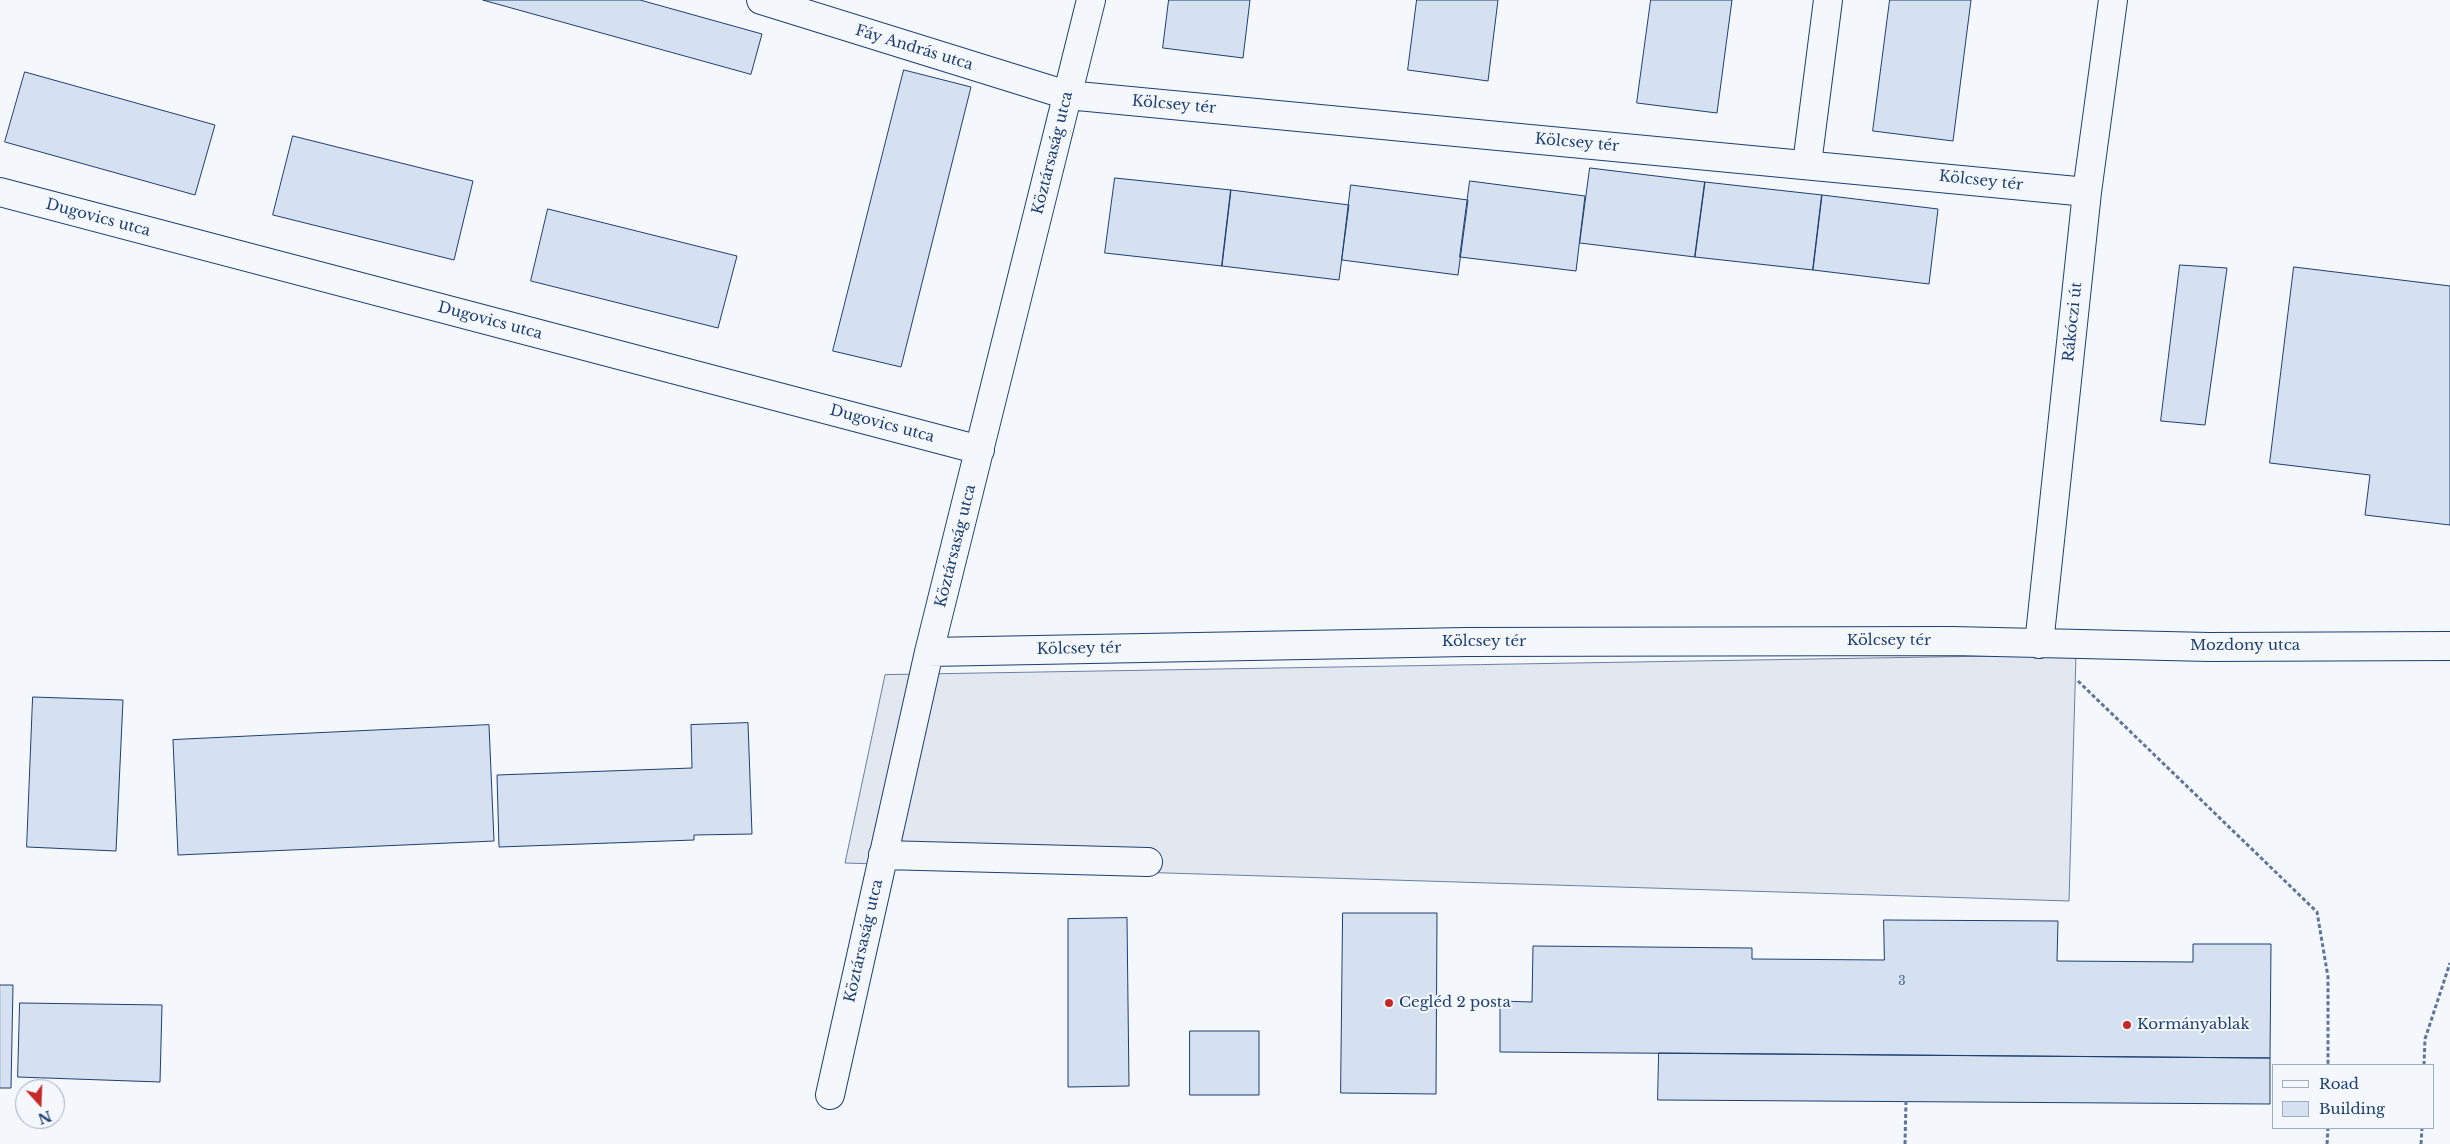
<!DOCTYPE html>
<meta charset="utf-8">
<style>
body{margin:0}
#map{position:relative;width:2450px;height:1144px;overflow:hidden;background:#f4f7fb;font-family:"Libre Baskerville",serif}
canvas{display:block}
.legend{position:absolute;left:2272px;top:1064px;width:162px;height:65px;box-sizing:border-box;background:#f4f7fb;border:1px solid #9eadc5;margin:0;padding:6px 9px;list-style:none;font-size:15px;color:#1d3f73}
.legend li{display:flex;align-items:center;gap:10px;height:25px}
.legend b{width:25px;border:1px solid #9eadc5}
.north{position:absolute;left:15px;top:1079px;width:50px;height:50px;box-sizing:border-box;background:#f4f7fb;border:1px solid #9eadc5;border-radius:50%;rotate:160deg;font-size:14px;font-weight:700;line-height:20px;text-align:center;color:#1d3f73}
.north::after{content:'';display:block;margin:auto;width:18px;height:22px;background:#c62828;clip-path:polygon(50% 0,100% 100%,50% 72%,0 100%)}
</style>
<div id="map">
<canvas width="2450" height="1144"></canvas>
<ul class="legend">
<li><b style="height:6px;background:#f4f7fb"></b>Road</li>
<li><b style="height:14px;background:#d5e0f0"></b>Building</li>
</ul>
<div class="north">N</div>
</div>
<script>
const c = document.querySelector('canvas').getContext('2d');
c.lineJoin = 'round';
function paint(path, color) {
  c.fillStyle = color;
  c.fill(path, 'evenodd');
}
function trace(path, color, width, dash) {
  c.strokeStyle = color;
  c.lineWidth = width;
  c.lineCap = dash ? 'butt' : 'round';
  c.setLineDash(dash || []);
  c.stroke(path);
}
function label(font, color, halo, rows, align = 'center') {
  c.font = font + ' "Libre Baskerville",serif';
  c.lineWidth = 4;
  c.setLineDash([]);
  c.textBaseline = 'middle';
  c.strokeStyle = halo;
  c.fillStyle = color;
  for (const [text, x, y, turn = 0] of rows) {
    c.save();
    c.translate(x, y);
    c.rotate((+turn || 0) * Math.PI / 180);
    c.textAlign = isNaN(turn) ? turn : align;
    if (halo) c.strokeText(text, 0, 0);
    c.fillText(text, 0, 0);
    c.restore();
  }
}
const parking = new Path2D(`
 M2076,655L2069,901L845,863L885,675Z`);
paint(parking, '#e3e8f0');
trace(parking, '#687fa3', 1);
const building = new Path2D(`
 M483,0H640L762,34L751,74Z
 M1169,0H1250L1243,58L1163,48Z
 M1417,0H1498L1488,81L1408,70Z
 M1651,0H1732L1717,113L1637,103Z
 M1890,0H1971L1953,141L1873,131Z
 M904,70L971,87L901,367L833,351Z
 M25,72L215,125L195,195L5,142Z
 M293,136L473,181L454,260L273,215Z
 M1590,168L1705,182L1695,257L1580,243Z
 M1115,178L1231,190L1222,266L1105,253Z
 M1470,181L1585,196L1576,271L1460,257Z
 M1705,182L1822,195L1813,270L1695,257Z
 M1351,185L1468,200L1458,275L1342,260Z
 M1231,190L1349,205L1339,280L1222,266Z
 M1822,195L1938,209L1929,284L1813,270Z
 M548,209L737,256L718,328L531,281Z
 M2180,265L2227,268L2205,425L2161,421Z
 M2294,267L2450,286V525L2365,515L2370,475L2270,463Z
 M33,697L123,700L116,851L27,847Z
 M748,723L752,834L694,835V840L499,847L497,775L692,768L691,725Z
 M489,725L494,841L178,855L173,740Z
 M1343,913H1437L1436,1094L1341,1093Z
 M1127,918L1129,1086L1068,1087V919Z
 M1884,920L2058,921L2057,961L2193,962V944H2271L2270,1058L1500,1052V1001L1532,1002L1533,946L1752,948V959L1884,960Z
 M0,985H13L11,1088H0Z
 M20,1003L162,1005L160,1082L18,1077Z
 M1190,1031H1259V1095H1190Z
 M1659,1053L2270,1058V1104L1658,1100Z`);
paint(building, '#d5e0f0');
trace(building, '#1d3f73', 1);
const minor = new Path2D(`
 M761,0L1067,95L2087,192
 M1807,164L1828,0
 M0,192L980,450
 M2039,644L2087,192L2113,0
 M929,652L1466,642L1953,641L2209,647L2450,646
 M883,855L1148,862
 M830,1095L929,652L1091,0`);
trace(minor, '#1d3f73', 30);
trace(new Path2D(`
 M2078,681L2317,912L2328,977V1065
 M2424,1065L2425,1039L2450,963
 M1905,1144L1906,1101
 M2327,1144L2328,1128
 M2421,1144L2422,1128`), '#5e769c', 3, [4, 2.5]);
trace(minor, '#f4f7fb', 28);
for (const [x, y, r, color] of [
 [1389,1003,5,"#c62828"],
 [2127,1025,5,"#c62828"]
]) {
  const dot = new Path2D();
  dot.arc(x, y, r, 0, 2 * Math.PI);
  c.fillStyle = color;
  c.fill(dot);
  trace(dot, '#f4f7fb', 2);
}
label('12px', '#4b6792', null, [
 ["3",1902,982]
]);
label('15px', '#1d3f73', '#f4f7fb', [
 ["Fáy András utca",914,48,17],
 ["Kölcsey tér",1174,105,5],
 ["Kölcsey tér",1577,143,5],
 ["Köztársaság utca",1053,153,-76],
 ["Kölcsey tér",1981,181,6],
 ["Dugovics utca",98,218,15],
 ["Dugovics utca",490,321,15],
 ["Rákóczi út",2073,322,-84],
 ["Dugovics utca",882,424,15],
 ["Köztársaság utca",956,546,-76],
 ["Kölcsey tér",1889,641],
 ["Kölcsey tér",1484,642],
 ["Mozdony utca",2245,646],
 ["Kölcsey tér",1079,649,-1],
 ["Köztársaság utca",864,941,-77]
]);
label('15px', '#1d3f73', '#f4f7fb', [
 ["Cegléd 2 posta",1399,1003],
 ["Kormányablak",2137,1025]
], 'left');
</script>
